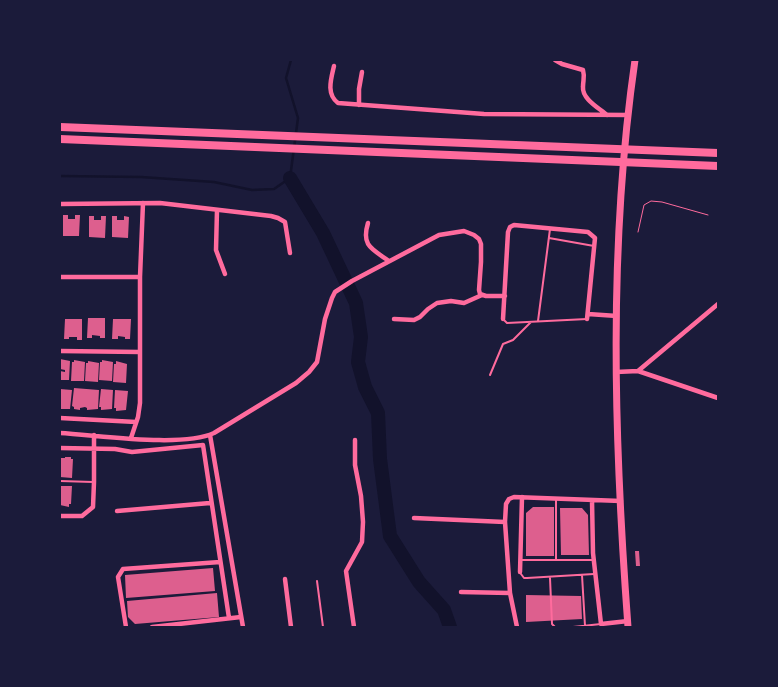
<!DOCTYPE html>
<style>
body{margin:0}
#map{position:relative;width:778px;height:687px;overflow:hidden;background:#1b1b3a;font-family:"Open Sans",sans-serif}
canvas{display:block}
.frame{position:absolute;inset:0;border:61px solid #1b1b3a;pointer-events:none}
</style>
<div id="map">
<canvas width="778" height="687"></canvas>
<div class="frame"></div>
</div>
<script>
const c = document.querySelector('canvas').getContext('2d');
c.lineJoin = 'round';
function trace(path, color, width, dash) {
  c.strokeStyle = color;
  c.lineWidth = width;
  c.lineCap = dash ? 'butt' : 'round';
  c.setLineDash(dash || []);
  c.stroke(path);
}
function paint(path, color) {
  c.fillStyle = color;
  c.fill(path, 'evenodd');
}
trace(new Path2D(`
 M60,176L141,177L214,182L252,190L274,189L290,178L298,118L286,78L291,60`), '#12122b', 2.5);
trace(new Path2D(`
 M290,178L323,233L356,303L361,337L358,362L365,387L378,413L380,459L390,536L419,582L444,610L450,627`), '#12122b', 14);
paint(new Path2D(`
 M63,215H68V219H75V215H80L79,236H63Z
 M89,216H94V220H101V216H106L105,238L89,237Z
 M112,216H117V220H124V216L129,217L128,238L112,237Z
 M88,318H105V338H100V336L92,335V338H87Z
 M65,319H82V340H77V337H69V339H64Z
 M113,319H131L130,339H125V337L118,336V339H112Z
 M60,359L70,361L69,380H60V371L65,372V370L60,369Z
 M74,360L85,362L84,381H71L72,362H74Z
 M102,360L113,362L112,381L99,380L100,362H102Z
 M88,361L99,363L98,382L85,381L86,363H88Z
 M116,361L127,364L126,383L113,382L114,364H116Z
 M74,388L99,390L98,409L87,410V408L85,407L80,408V410L74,409V407L72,406Z
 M60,389L72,390L70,409H60Z
 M101,389L113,390L112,409L101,410V407H99Z
 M115,390L128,391L126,410L116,411V408H114Z
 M65,457H71V459H73L72,478L60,477V458H65Z
 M60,486H72L71,504H69V507L60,505Z
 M533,507H554V556H526V513Z
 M560,508H582L588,515L589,555H561Z
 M635,551H639L640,566H636Z
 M213,568L215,591L126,598L125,575Z
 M217,593L219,617L135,624L128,617L127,601Z
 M526,595L581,596L582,619L526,622Z`), '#dd5f8e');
trace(new Path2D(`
 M638,232L644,205L651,201L662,202L708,215`), '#ff6b9d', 1);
trace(new Path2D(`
 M549,238L594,246
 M503,319L507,323L587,319
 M538,321L550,229
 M490,375L503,344L513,340L531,322
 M60,481L93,482
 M521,560H593
 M556,560V500
 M521,574L524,578H527L594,574
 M582,575L585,626
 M550,578L552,624L555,627
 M317,581L323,627
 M573,627L601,624`), '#ff6b9d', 2);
trace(new Path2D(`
 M555,60L562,64L583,70C585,77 583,80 583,87C582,99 599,108 607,115
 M334,66C331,79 326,94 338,103L484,114L628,115
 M359,105V89L362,72
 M60,204L160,203L271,216L278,218L285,222L290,253
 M217,210L216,250L225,274
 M368,223C361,246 372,249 389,261
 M60,277H140
 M588,314L617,316
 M394,319L414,320L420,317L428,309L437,303L451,301L464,303L482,295
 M503,319L508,232L510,227L514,225L588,232L595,238L587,319
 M60,351L140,352
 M638,371L718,304
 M616,372L638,371L718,398
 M60,418L136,422
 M60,433C99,435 181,448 214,433L296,383L309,372L317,362L325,319L332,298L335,292L352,281L439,235L464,231L474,235L479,239L481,244V262L479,290L480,294L486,296H505
 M210,435L243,627
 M131,438L138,417L140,403V277L143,203
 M60,448L115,449L132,452L203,445L229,618
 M592,500L593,553L601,624L628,621
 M117,511L210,503
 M60,516H82L93,507L94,482V435
 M414,518L505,522
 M520,572L522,497
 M285,579L291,627
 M461,592L510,593
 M126,627L118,577L123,569L220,562
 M152,627L241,617
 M354,627L346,571L362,542L363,522L361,496L355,465V440
 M517,627L510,593L505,522L506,504L509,499L514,497L621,501`), '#ff6b9d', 4.5);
trace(new Path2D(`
 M628,627C614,439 608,247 635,60`), '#ff6b9d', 7);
trace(new Path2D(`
 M60,127L718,153
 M60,139L718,166`), '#ff6b9d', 8);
</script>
